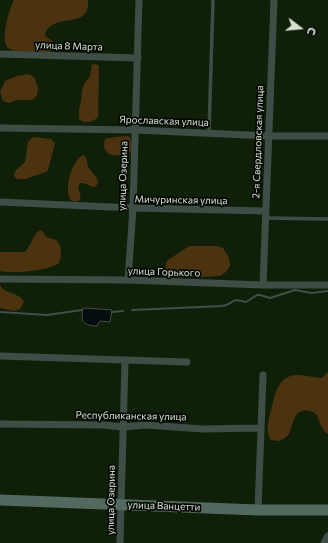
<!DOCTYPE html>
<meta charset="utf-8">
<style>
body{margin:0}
#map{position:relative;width:328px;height:543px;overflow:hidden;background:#102008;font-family:Commissioner,sans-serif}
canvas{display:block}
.north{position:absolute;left:280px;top:8px;width:40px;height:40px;-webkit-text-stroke:3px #030802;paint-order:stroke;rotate:106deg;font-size:11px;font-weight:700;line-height:16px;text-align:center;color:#d6e1d2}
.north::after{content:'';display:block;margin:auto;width:14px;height:18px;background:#d6e1d2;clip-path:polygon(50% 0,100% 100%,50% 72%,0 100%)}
</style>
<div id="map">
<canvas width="328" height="543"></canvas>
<div class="north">С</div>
</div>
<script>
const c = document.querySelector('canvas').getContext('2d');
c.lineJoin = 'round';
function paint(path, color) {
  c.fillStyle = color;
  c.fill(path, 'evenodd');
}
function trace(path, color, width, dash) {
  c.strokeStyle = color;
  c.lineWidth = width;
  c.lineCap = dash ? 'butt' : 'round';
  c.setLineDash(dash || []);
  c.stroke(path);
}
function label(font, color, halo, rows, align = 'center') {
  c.font = font + ' Commissioner,sans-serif';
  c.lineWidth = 3.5;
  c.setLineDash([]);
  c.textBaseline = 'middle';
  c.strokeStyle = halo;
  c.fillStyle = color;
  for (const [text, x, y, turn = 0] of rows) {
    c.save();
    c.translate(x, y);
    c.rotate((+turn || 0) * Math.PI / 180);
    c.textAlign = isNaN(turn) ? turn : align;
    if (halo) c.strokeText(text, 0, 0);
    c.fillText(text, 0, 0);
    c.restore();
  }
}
paint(new Path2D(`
 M14,0H88C91,32 50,10 45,36L55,43C55,46 54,50 51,51C46,54 36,52 30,51C23,51 13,52 8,48C0,39 9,10 14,0Z
 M92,64L98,65L99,68L98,117C94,122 85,124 79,119V110L81,101L82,90L84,84L90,76Z
 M28,74L33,76C38,83 42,98 30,100C26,101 22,99 18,100C15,100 12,102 9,103L3,101L0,92L5,81L17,76Z
 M128,136C133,140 133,149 129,154C117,157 100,157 105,139L115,137Z
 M33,137L51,139L55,143L48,170L46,172L25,179H17L14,176L15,171L25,162L28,142Z
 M84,155C88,159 86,163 89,168C93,174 97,175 98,183L96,186L94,187L83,183H80L78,188C80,195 85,203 72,201C62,193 72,158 84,155Z
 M41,230L43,232L46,237C49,238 53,239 56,240C62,245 62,256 59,263C49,271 12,274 0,271V252H25C31,246 33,233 41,230Z
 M189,246H216L223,248L229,258L230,266L226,272L220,276L176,278L170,277L165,271L166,263L168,260Z
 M0,285C5,295 20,292 24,302L20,309L14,311L0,308Z
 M328,372V434C317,426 321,415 313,412C293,405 294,424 289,434C287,437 283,439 279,441L271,440C264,429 270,417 272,406C275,395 277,382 288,377C300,372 311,378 322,378Z`), '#4a330e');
const water = new Path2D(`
 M85,308L112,310L110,322L100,321L97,326C91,326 83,325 82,318C82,315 83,313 82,310Z`);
paint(water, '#040e0e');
trace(water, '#434d49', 1);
trace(new Path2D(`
 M132,310L222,306C235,304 229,297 246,302L257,295H260L270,298L295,290L312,293L328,291
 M0,312L47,315L82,310
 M112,312L123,311`), '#434d49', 2);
trace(new Path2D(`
 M209,132L213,0
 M265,218L328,219`), '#3f4d47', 3.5);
trace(new Path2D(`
 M0,54L138,58
 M0,128L135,130L269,136H328
 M0,202L133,208L266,211
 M0,279L128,280L263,285H328
 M128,280L133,208L139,0
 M263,285L274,0
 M0,356L187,362
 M0,424L103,425L123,427L146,425L203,429L261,428
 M258,510L263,375
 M120,543L125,361
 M324,543L328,536`), '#3f4d47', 7);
trace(new Path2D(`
 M0,500L258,510H328`), '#52695f', 11);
label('10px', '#d6e1d2', '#030802', [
 ["улица 8 Марта",69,46,2],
 ["Ярославская улица",164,121,2],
 ["2-я Свердловская улица",258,142,-88],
 ["улица Озерина",123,176,-88],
 ["Мичуринская улица",181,200,1],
 ["улица Горького",164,272,2],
 ["Республиканская улица",131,416,1],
 ["улица Озерина",111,500,-89],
 ["улица Ванцетти",164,506,2]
]);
</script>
